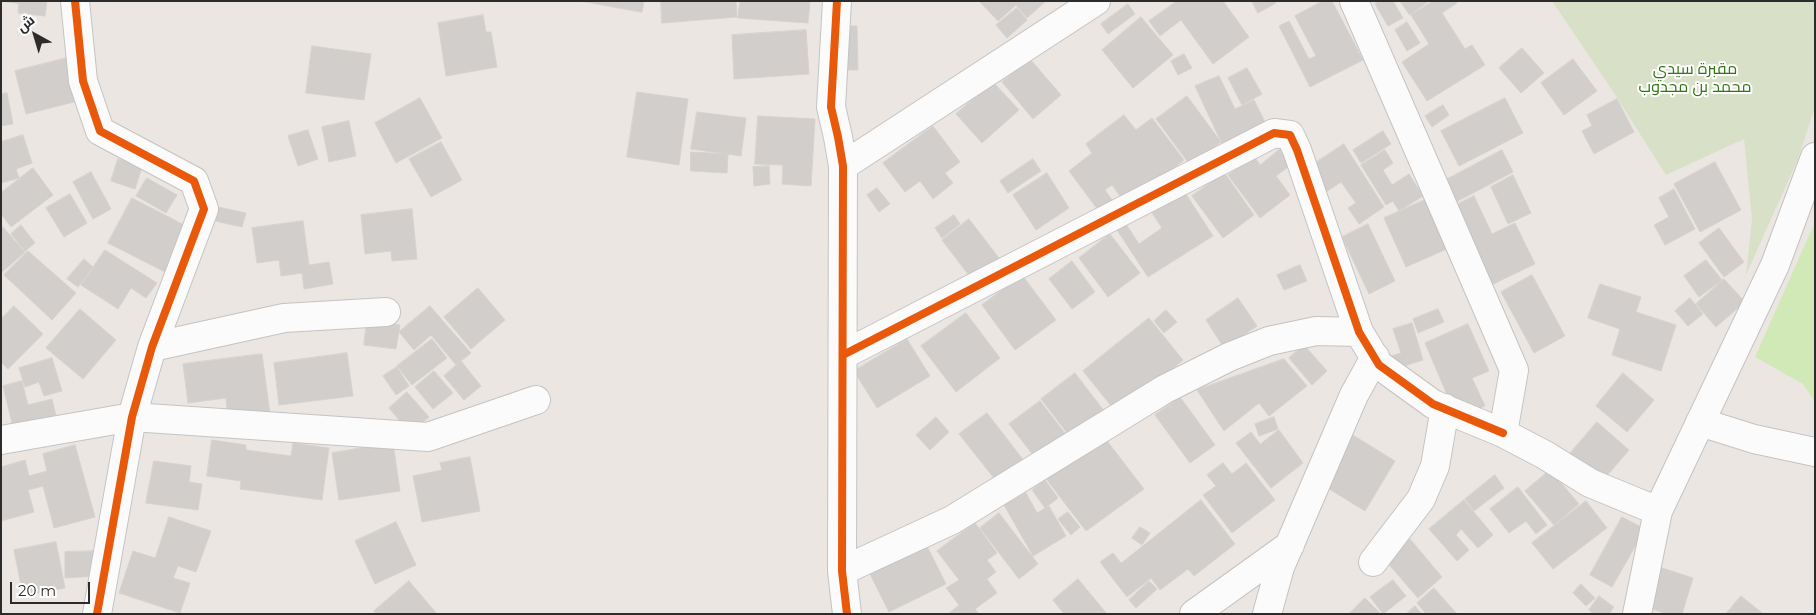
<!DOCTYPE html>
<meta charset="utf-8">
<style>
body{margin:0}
#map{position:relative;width:1816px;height:615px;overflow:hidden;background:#ebe6e2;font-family:Montserrat,Cairo,sans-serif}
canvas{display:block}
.frame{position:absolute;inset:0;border:2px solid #2c2c2c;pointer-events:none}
.north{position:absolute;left:10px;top:10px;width:50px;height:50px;-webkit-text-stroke:4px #fff;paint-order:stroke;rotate:321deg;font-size:14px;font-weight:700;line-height:20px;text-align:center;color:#2c2c2c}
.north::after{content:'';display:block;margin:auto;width:18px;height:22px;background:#2c2c2c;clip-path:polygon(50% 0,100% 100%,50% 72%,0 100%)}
.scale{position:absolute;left:10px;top:582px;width:80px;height:22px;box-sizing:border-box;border:2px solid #2c2c2c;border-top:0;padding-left:6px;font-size:15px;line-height:18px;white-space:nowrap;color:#2c2c2c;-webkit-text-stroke:4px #fff;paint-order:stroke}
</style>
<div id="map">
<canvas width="1816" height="615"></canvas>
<div class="frame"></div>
<div class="north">ش</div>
<div class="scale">20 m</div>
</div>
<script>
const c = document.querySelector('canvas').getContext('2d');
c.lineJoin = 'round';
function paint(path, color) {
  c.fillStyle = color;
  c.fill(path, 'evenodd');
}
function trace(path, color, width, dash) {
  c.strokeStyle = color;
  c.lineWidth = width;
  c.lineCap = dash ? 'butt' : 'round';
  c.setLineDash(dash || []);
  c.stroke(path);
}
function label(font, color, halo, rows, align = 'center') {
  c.font = font + ' Montserrat,Cairo,sans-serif';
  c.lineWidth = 4;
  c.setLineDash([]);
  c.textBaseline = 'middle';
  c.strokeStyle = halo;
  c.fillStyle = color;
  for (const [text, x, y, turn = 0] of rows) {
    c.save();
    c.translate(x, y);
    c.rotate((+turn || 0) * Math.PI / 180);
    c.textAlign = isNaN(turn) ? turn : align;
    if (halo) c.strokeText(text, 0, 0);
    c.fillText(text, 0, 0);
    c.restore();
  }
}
paint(new Path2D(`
 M1815,222V402L1803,384L1755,357Z`), '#d1e9b7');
paint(new Path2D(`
 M1552,1H1815V107L1798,159L1746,275L1752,219L1744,139L1666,175L1612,90Z`), '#d9e0c8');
const building = new Path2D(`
 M1,1H47L45,16L18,13L19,4Z
 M581,1H644L642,12Z
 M661,1H736L737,17L662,23Z
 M740,1H810L808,23L738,18Z
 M1046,1L1027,18L1016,5L998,21L980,2Z
 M1177,1H1223L1249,37L1213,64L1181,20L1160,36L1149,21Z
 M1252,1H1275L1276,3L1258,13Z
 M1323,1H1332L1363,60L1310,87L1279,26L1289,21L1309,59L1316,56L1295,16Z
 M1379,1H1393L1403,18L1388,26L1375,4Z
 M1400,1H1429L1410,15Z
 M1433,1H1456L1457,3L1442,13L1465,49L1472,45L1485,65L1427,101L1402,62L1429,44L1411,15Z
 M1128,4L1135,14L1108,34L1101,24Z
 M1017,8L1027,20L1007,38L996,25Z
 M483,15L486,32H491L497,67L446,76L438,23Z
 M1141,17L1173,55L1133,88L1102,50Z
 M1407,22L1420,43L1407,51L1395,30Z
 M840,26H857L858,70H841Z
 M806,30L809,74L734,79L732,35Z
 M312,46L371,54L364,100L306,93Z
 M1522,48L1544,73L1521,93L1499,68Z
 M1184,54L1192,68L1178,75L1171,61Z
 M71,57L82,100L26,114L15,71Z
 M1030,59L1061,95L1033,119L1002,82Z
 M1573,59L1597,91L1564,115L1541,83Z
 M1247,68L1262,94L1242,105L1228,78Z
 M1219,76L1235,109L1254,100L1266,124L1222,144L1195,86Z
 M993,82L1019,110L982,143L956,114Z
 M637,92L688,99L679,165L627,157Z
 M7,93L13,124L1,126V94Z
 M1187,96L1221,142L1190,165L1156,119Z
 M420,98L442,138L396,163L375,123Z
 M1505,98L1523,133L1459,166L1441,131Z
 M1617,99L1634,132L1594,154L1582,131L1592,126L1587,115Z
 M1443,105L1449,115L1432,127L1425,116Z
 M697,112L746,118L741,156L691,149Z
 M1124,115L1136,130L1152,118L1184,160L1140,194L1136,188L1122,199L1112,185L1105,190L1115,204L1101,214L1069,171L1092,153L1086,144Z
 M758,116L815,119L811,186L782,184L783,165L755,164Z
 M349,121L356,156L329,162L322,127Z
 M933,126L960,162L945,173L953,183L933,199L920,181L905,192L883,163Z
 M308,130L318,159L298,166L288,136Z
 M1383,131L1391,144L1361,163L1353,150Z
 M23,135L32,163L16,169L19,178L1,183V142Z
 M441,142L462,180L431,197L409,159Z
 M1344,144L1384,207L1359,224L1348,208L1356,203L1341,182L1323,194L1306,169Z
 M1280,149L1292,164L1276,176L1290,195L1260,218L1228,175L1254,156L1260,165Z
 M1385,150L1393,163L1383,170L1392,185L1409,174L1423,196L1399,211L1393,201L1386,205L1361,165Z
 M1502,150L1513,172L1454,203L1442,182Z
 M691,152L728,154L727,173L691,171Z
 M118,159L142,167L135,189L111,181Z
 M1033,159L1041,171L1008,193L1000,181Z
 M1715,162L1741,210L1700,232L1674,184Z
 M769,166L770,184L754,186L753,167Z
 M33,168L53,195L11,227L1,214V193Z
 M91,172L111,209L93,219L73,182Z
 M1224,172L1254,215L1223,238L1192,196Z
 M1047,173L1069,208L1036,230L1013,195Z
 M1513,175L1531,213L1508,224L1491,187Z
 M147,178L177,195L166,213L136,196Z
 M877,188L890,204L879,212L867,195Z
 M1674,189L1695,229L1665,245L1654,225L1669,217L1659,198Z
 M1184,191L1213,236L1148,277L1117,230L1126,224L1139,244L1162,228L1152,213Z
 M70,194L87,223L64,237L46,208Z
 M1474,196L1492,234L1515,223L1535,264L1489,286L1452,207Z
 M132,198L188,227L165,272L108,243Z
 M1427,199L1449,248L1406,267L1384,218Z
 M218,207L246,213L242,227L215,221Z
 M412,209L417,259L392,261L391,251L365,254L361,215Z
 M954,215L960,224L942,238L935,228Z
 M969,219L1002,262L974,282L942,240Z
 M303,221L309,265L329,262L333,284L304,289L302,273L281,276L279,260L257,263L252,228Z
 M1368,224L1395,281L1369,294L1342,237Z
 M1,225L25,252L1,273Z
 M21,225L35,243L25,251L11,234Z
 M1719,228L1744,262L1724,277L1699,243Z
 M1110,234L1140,273L1108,297L1079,258Z
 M105,250L157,283L146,298L131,288L118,309L81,285Z
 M28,251L76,293L52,320L4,275Z
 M84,259L93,267L78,287L67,279Z
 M1706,260L1722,280L1699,297L1684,276Z
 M1072,261L1095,292L1072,309L1049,279Z
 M1300,265L1307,281L1284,290L1277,275Z
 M1022,275L1056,320L1015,350L982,305Z
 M1532,275L1565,336L1534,353L1501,292Z
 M1724,279L1745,302L1716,327L1696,304Z
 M1600,284L1641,297L1636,312L1676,325L1661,371L1612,355L1620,329L1588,318Z
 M478,288L505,320L471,349L444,317Z
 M1238,298L1257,326L1224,348L1206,320Z
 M1690,298L1703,314L1688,326L1675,311Z
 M14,306L43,334L8,369L1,362V319Z
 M430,306L471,353L456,365L431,335L414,350L399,332Z
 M80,309L116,340L83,379L46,348Z
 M1438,309L1444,322L1418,333L1413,319Z
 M1166,310L1177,322L1164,333L1154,321Z
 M966,313L1000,358L956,392L921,346Z
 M1149,318L1183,360L1117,413L1083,371Z
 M367,320L400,325L396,349L364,345Z
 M1412,323L1423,360L1385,372L1381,359L1401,353L1393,329Z
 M1468,324L1489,371L1472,378L1485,406L1457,418L1425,343Z
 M432,339L447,358L412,385L397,366Z
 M907,339L930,376L877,408L854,371Z
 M1304,345L1327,371L1312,385L1289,358Z
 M347,353L353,396L279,405L274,363Z
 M262,354L270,414L228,420L226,398L188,403L183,364Z
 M52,358L62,391L44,396L39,382L25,387L19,368Z
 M1284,359L1307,386L1269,416L1259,403L1224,431L1197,390Z
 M461,361L481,386L464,400L444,376Z
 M397,367L409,386L396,395L383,376Z
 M434,371L453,393L433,409L415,387Z
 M1075,373L1108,416L1074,442L1041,399Z
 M1623,373L1654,400L1627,432L1596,406Z
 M22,381L28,405L52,399L56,416L13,427L3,386Z
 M407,392L429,417L410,433L389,408Z
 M1180,397L1215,445L1190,463L1155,415Z
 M1040,401L1071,441L1040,464L1009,424Z
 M987,413L1028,466L1001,487L959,434Z
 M936,417L949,432L930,450L916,435Z
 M1274,417L1278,429L1259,436L1255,424Z
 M1597,422L1629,450L1599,485L1567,457Z
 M1279,430L1303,463L1271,488L1236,443L1251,432L1260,444Z
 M1351,434L1395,461L1365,511L1321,484Z
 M1104,437L1144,489L1086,531L1044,476Z
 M212,440L246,445V450L291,456L293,443L329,448L322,500L240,489L241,481L207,476Z
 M393,443L400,491L339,500L332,453Z
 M75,445L95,517L54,528L43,486L28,490L34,512L1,521V467L25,460L29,476L47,471L43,454Z
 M470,457L480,511L422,522L413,476L442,470L440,463Z
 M154,461L191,466L189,482L202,484L198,510L146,503Z
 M1223,463L1232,474L1246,463L1275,500L1232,533L1203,495L1216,486L1207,475Z
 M1550,470L1579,504L1554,525L1525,491Z
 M1495,475L1504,488L1474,511L1465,499Z
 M1045,480L1058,498L1045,508L1032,490Z
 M1518,487L1547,525L1536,534L1526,521L1509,533L1490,509Z
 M1026,493L1037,513L1049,506L1066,536L1033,556L1004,505Z
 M1201,500L1235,544L1194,576L1188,569L1160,590L1151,578L1127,597L1100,562L1113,553L1121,563Z
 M1464,500L1493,535L1478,548L1461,529L1456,535L1469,550L1457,561L1429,529Z
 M1586,501L1607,528L1553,569L1532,543Z
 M1068,512L1080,527L1071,535L1058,519Z
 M999,513L1038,564L1019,579L980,528Z
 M169,517L211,531L196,572L178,566L173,578L190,583L180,613L119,593L133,551L155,558Z
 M1622,517L1645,529L1612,587L1590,575Z
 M396,522L416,565L375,584L355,541Z
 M975,523L997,553L987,560L996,572L987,579L997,593L975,609L979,614H948L959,605L946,588L959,580L937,551Z
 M1140,527L1150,533L1142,545L1132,538Z
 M1410,539L1442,577L1418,598L1385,560Z
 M56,542L65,588L23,596L14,550Z
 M926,544L946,584L889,612L869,572Z
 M96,551L97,576L65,578V552Z
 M1656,566L1693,578L1682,614H1667L1643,606Z
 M1078,579L1107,614H1064L1053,600Z
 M1393,580L1406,596L1383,614L1370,597Z
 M409,581L437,614H376L374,611Z
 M1149,581L1157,589L1136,608L1129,600Z
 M1581,584L1595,598L1586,606L1573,593Z
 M1434,588L1457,614H1426L1417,603Z
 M1599,596L1614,607L1609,614H1594L1589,610Z
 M1741,596L1762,613V614H1726Z
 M1365,598L1381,614H1349Z
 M1415,606L1422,614H1406Z`);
paint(building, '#d1cecb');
trace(building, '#d6d2ce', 1);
const street = new Path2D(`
 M75,1L83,81L100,131L194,181L204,209L152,347L132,417L97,614
 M837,1L831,107L838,137L843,166L842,571L847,614
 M1354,1L1514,370L1503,433L1545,455L1590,483L1658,511
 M843,166L1096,1
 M152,347L284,318L386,312
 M843,355L1274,133L1290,135L1297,150L1359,332L1379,365L1433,404L1503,433
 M1700,422L1754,439L1815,452
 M1,440L132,417L428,437L536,400
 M1373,562L1421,499L1435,466L1445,408
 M842,571L952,520L1165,389L1229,357L1269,341L1316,331L1359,332
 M1194,614L1290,545
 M1267,614L1280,567L1354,395L1375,357
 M1637,614L1658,511L1775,265L1815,157`);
trace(street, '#c4c3c3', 30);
trace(street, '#fcfbfb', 28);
trace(new Path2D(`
 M75,1L83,81L100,131L194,181L204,209L152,347L132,417L97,614
 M837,1L831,107L838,137L843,166L842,571L847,614
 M843,355L1274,133L1290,135L1297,150L1359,332L1379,365L1433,404L1503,433`), '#e8590c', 8);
label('16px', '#317412', '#fff', [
 ["مقبرة سيدي",1695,69],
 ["محمد بن مجدوب",1695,87]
]);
</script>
